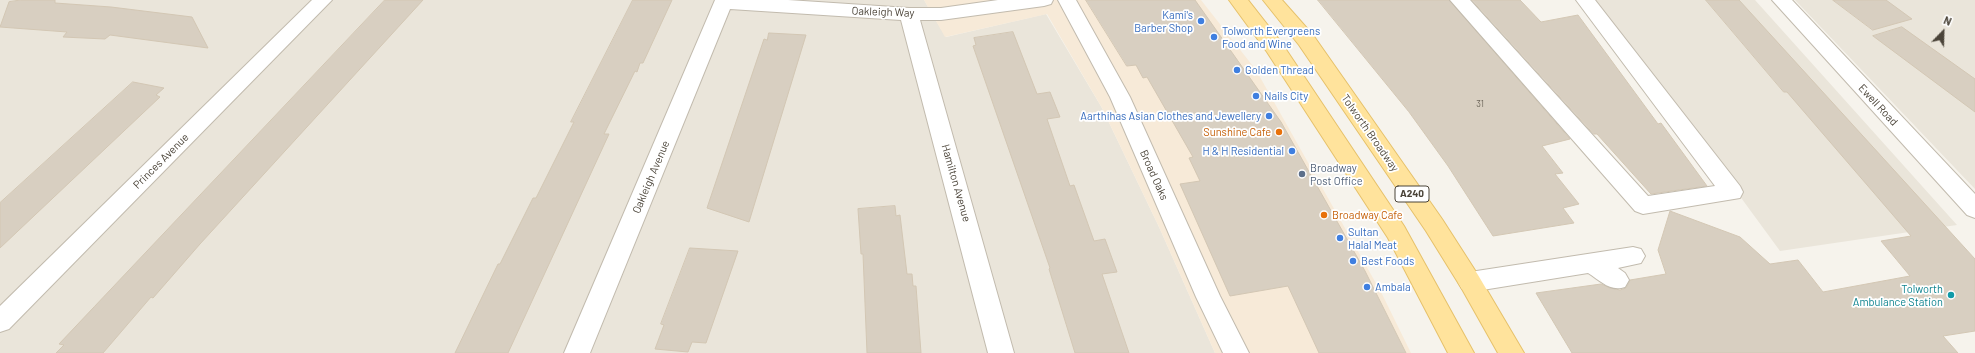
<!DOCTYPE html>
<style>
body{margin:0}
#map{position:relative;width:1975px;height:353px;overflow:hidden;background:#f6f3ec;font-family:Barlow,sans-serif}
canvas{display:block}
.north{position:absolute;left:1923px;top:12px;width:40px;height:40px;-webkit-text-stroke:3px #fff;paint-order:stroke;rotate:23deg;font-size:11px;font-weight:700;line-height:16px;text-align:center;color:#4b4439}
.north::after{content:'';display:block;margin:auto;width:14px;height:18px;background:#4b4439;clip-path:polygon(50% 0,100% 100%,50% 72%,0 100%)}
</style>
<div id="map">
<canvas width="1975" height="353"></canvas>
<div class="north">N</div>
</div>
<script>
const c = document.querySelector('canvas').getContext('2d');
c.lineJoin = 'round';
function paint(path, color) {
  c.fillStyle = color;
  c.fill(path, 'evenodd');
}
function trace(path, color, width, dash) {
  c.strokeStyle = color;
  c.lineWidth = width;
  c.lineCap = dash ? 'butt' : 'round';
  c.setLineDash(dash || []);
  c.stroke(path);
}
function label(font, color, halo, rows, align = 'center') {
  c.font = font + ' Barlow,sans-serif';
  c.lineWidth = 3.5;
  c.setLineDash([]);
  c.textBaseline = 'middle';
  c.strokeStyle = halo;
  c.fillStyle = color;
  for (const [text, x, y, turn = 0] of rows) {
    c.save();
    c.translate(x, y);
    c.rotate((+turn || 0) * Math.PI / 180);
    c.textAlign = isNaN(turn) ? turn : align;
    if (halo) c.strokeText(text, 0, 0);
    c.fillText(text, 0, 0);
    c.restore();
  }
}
paint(new Path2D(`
 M0,0H924L946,37L1046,14L1102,108L1159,227L1215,353H0Z
 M1594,0H1755L1957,225L1780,251L1657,83Z
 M1795,0H1975V189Z`), '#eae5da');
paint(new Path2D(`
 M924,0H1201L1256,70L1382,294L1411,353H1215L1159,227L1102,108L1047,14L945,37Z`), '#f7ead8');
const building = new Path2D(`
 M21,0H55V3L111,7L192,17L208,48L110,35L105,39L63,37L67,32L0,27L9,2Z
 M385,0H423L200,244L153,298L151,297L103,353H56L64,345L59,344L94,307Z
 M633,0H672L643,63H640L637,72L635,71L604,134H609L508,353H455L498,264H500L533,198H536L574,122H571Z
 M1086,0H1195L1281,122L1365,271L1406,353H1319L1288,286L1230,296L1180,184L1200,181L1189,158L1193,157L1147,77L1143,78L1136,65L1127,66Z
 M1318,0H1449L1570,139L1542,146L1563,173L1555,174L1579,204L1563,208L1574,223L1493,236L1448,166L1409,112Z
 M1472,0H1520L1541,22L1578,15L1658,124L1661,123L1707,186L1651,194L1597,134H1594Z
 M1706,0H1739L1975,259V331L1943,336L1958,353H1572L1536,293L1601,284L1610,288L1620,290L1626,288L1630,280L1666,274L1658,250L1670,211L1740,237L1770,264L1798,260L1823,292L1910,276L1881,241L1911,236L1787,92H1784Z
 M1833,0H1886L1912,19L1873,30Z
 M1902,27L1975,79V112L1873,36Z
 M1013,32L1037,94L1050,92L1060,117L1047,119L1070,186L1074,185L1094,241L1105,239L1117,272L1102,274L1129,353H1075L1049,269L1050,268L973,46L976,45L974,38Z
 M769,33L806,35L749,222L707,208L764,39L767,40Z
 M133,82L164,88L156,95L160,97L0,248V203Z
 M895,206L896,216L900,215L907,274H912L913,286H916L921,353H867L863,254H861L858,209Z
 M690,248L738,251L706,343L692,342L688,352L655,349L664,325L661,324Z`);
paint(building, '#d8cfc1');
trace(building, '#d3c7b4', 1);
const minor = new Path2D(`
 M312,0H332L9,329L0,332V306Z
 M715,0H788L909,8H941L998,0H1053L1051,4L1044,6L941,20H920L1014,353H988L901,20L730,9L590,353H564Z
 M1058,0H1076L1130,97L1220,296L1249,353H1223L1196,297L1110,97Z
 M1450,0H1470L1648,196L1715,186L1576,0H1595L1740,186L1743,192L1740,198L1643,214L1635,211Z
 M1772,0H1792L1975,194V218L1967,215Z
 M1633,247L1641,249L1645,256L1641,263L1618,268L1625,273L1629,280L1625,287C1610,292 1601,281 1588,273L1470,292L1462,289L1458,282L1462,275L1470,272Z`);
const major = new Path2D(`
 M1229,0H1248L1281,42L1404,226L1474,353H1448L1388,238L1267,52Z
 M1263,0H1282L1313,35L1442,219L1478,275L1524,353H1498L1462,289L1426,231L1299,45Z`);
trace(minor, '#c2bbae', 2);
trace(major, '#e6c16a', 2);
paint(minor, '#fff');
paint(major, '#ffe39c');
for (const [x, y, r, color] of [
 [1201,21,4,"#3f7fe0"],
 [1214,37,4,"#3f7fe0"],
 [1237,70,4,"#3f7fe0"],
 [1256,96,4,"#3f7fe0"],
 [1269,116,4,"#3f7fe0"],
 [1279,132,4,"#e8710a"],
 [1292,151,4,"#3f7fe0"],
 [1302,174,4,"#5c6f8a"],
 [1324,215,4,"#e8710a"],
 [1340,238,4,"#3f7fe0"],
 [1353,261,4,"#3f7fe0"],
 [1367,287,4,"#3f7fe0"],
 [1951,295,4,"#0f9aa8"]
]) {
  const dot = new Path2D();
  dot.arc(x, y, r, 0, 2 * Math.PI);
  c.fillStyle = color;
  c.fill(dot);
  trace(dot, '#fff', 1.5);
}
label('9px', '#6e675b', null, [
 ["31",1480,104]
]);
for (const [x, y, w] of [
 [1412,194,34]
]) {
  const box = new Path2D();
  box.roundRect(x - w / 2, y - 8, w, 16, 3);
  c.fillStyle = '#fff';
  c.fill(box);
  trace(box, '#4b4439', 1);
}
label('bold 10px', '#4b4439', null, [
 ["A240",1412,194]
]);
label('11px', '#4b4439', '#fff', [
 ["Oakleigh Way",883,12,2],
 ["Ewell Road",1878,105,47],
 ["Tolworth Broadway",1370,133,55],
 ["Princes Avenue",161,161,-45],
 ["Broad Oaks",1154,175,66],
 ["Oakleigh Avenue",651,177,-67],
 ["Hamilton Avenue",956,183,74]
]);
label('11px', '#366cbe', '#fff', [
 ["Kami's",1193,15,"right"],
 ["Barber Shop",1193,28,"right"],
 ["Tolworth Evergreens",1222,31],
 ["Food and Wine",1222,44],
 ["Golden Thread",1245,70],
 ["Nails City",1264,96],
 ["Aarthihas Asian Clothes and Jewellery",1261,116,"right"],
 ["H & H Residential",1284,151,"right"],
 ["Sultan",1348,232],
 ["Halal Meat",1348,245],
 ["Best Foods",1361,261],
 ["Ambala",1375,287]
], 'left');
label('11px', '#c56008', '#fff', [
 ["Sunshine Cafe",1271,132],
 ["Broadway Cafe",1332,215,"left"]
], 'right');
label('11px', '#4e5e75', '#fff', [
 ["Broadway",1310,168],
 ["Post Office",1310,181]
], 'left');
label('11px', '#0d838f', '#fff', [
 ["Tolworth",1943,289],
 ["Ambulance Station",1943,302]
], 'right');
</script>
